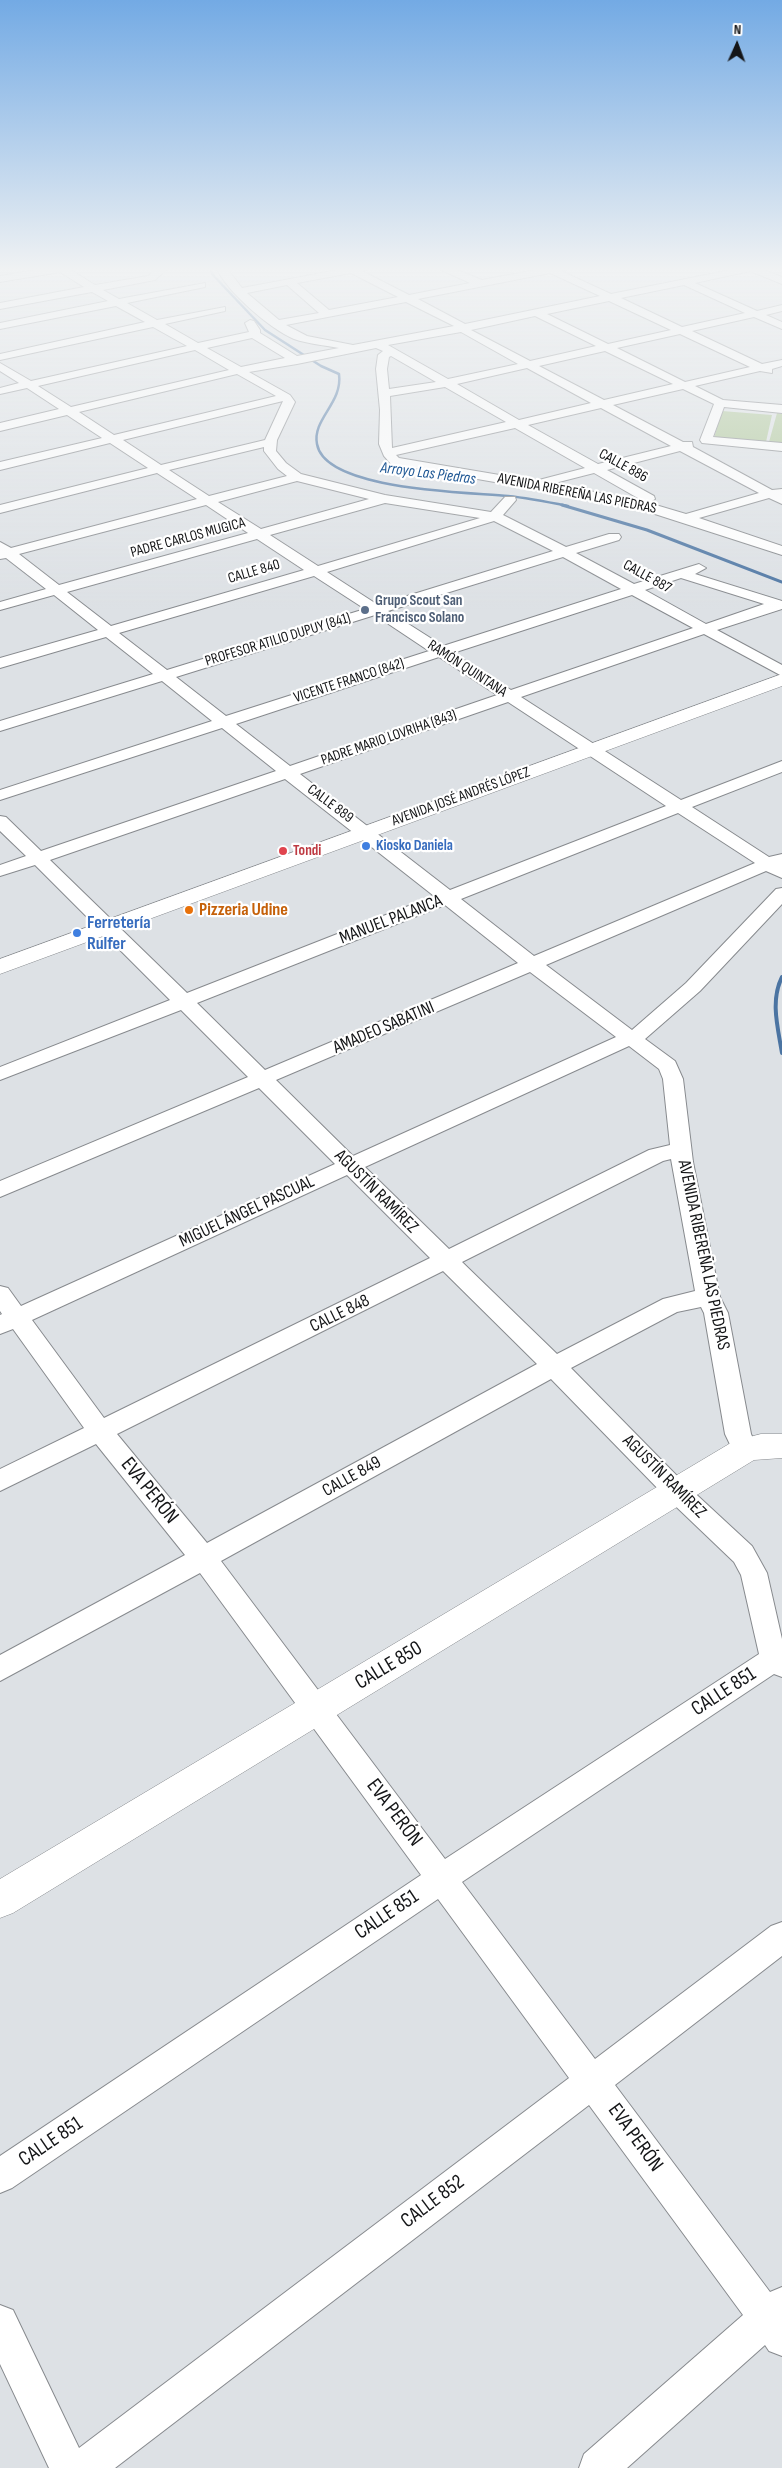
<!DOCTYPE html>
<meta charset="utf-8">
<style>
body{margin:0}
#map{position:relative;width:782px;height:2468px;overflow:hidden;background:#dde1e5;font-family:"Sofia Sans Condensed",sans-serif}
canvas{display:block}
.north{position:absolute;left:712px;top:20px;width:50px;height:50px;-webkit-text-stroke:4px #fff;paint-order:stroke;rotate:2deg;font-size:14px;font-weight:700;line-height:20px;text-align:center;color:#141517}
.north::after{content:'';display:block;margin:auto;width:18px;height:22px;background:#141517;clip-path:polygon(50% 0,100% 100%,50% 72%,0 100%)}
</style>
<div id="map">
<canvas width="782" height="2468"></canvas>
<div class="north">N</div>
</div>
<script>
const c = document.querySelector('canvas').getContext('2d');
c.lineJoin = 'round';
function paint(path, color) {
  c.fillStyle = color;
  c.fill(path, 'evenodd');
}
function trace(path, color, width, dash) {
  c.strokeStyle = color;
  c.lineWidth = width;
  c.lineCap = dash ? 'butt' : 'round';
  c.setLineDash(dash || []);
  c.stroke(path);
}
function label(font, color, halo, rows, align = 'center') {
  c.font = font + ' "Sofia Sans Condensed",sans-serif';
  c.lineWidth = 4.5;
  c.setLineDash([]);
  c.textBaseline = 'middle';
  c.strokeStyle = halo;
  c.fillStyle = color;
  for (const [text, x, y, turn = 0] of rows) {
    c.save();
    c.translate(x, y);
    c.rotate((+turn || 0) * Math.PI / 180);
    c.textAlign = isNaN(turn) ? turn : align;
    if (halo) c.strokeText(text, 0, 0);
    c.fillText(text, 0, 0);
    c.restore();
  }
}
paint(new Path2D(`
 M722,411L772,415L766,442L714,438Z
 M777,413L782,414V443L769,442Z`), '#adc697');
trace(new Path2D(`
 M210,267L212,274L265,330L321,366L339,374C343,403 312,419 317,444C325,491 470,492 508,496C528,498 548,502 568,506`), '#4b74a2', 2.5);
trace(new Path2D(`
 M562,505L647,530L782,582`), '#4b74a2', 3);
trace(new Path2D(`
 M782,977C770,1001 778,1028 782,1053`), '#4b74a2', 4);
const minor = new Path2D(`
 M54,267H74L71,270L95,285L148,276L158,267H169L155,280L103,290L119,299L205,283V287L127,303L157,320L225,307V311L165,324L198,343L249,332L245,323L250,320L254,321L260,330V333L297,356L339,348C324,345 308,344 294,339C270,329 225,290 216,267H226L242,288L343,269L342,267H366V270L362,271L409,295L470,283L439,269L438,267H450L482,280L541,269L540,267H570L569,269L561,271L611,294L745,267H762L761,269L782,277V284L750,271L695,283L757,311L782,305V311L766,315L782,322V329L754,317L692,331L762,364L782,360V366L772,369V373L760,371L695,386L723,400L782,405V413L724,407L713,437L782,443V451L702,443L700,440L714,404L683,389L613,405L683,442H692L693,447L772,490L782,489V504L769,498L699,518L782,546V555L627,505L391,464L384,456L379,444L380,410L376,369L378,355L383,351L376,348L297,364L249,372L290,395L295,402L277,440L276,451L286,463L301,474L385,495L491,512L505,497H515L516,500L503,515L566,547L609,534H619L621,537L619,540L576,553L634,584L699,564L706,568L695,574L782,601V609L717,630L782,665V676L704,634L521,697L681,800L782,761V772L692,807L769,857L782,854V878L766,871L546,965L632,1030L686,983L776,889L782,888V904L700,991L645,1039L675,1061L683,1079L693,1162L720,1297L728,1313L751,1434L758,1450L754,1457L745,1460L736,1457L725,1434L704,1313L701,1307L677,1312L571,1368L685,1484L752,1546L767,1573L782,1639V1677L774,1674L462,1882L595,2059L771,1926L782,1922V1956L615,2085L770,2292L782,2287V2356L769,2351L765,2345L627,2468H579L584,2454L743,2315L589,2105L115,2468H49L0,2364V2305L13,2310L79,2448L569,2078L438,1899L12,2188L0,2193V2156L421,1875L200,1573L0,1681V1655L185,1555L96,1444L0,1491V1469L84,1428L13,1329L0,1334V1315L2,1314L0,1311V1286L8,1288L21,1306L335,1164L259,1088L0,1197V1181L248,1077L181,1010L0,1080V1067L170,1000L35,865L0,876V865L26,856L0,831V816L6,817L41,851L276,771L222,728L0,800V790L212,721L162,681L0,731V721L153,674L106,637L0,668V658L98,630L54,595L0,610V602L46,589L6,558L0,559V542L11,548L197,499L157,473L0,513V505L148,468L110,443L0,470V462L102,438L67,415L0,431V423L59,409L27,388L0,394V388L19,383L0,371V363L31,381L187,346L153,327L0,360V354L145,322L116,306L0,329V323L108,301L92,292L0,309V303L84,287L60,272L0,282V276ZM351,273L398,297L329,310L297,283ZM550,273L600,296L465,324L418,299ZM287,285L319,313L279,320L247,293ZM684,285L745,313L682,327L621,298ZM609,301L671,330L608,344L547,314ZM406,302L454,326L353,345L307,336L286,325ZM535,316L596,346L530,361L471,330ZM461,332L518,364L448,379L388,345ZM680,334L750,367L685,382L617,348ZM252,338L285,358L241,367L207,348ZM195,350L229,370L71,407L38,386ZM605,351L673,384L604,400L539,366ZM391,356L436,382L389,389L387,369L389,357ZM527,368L591,403L519,420L457,384ZM237,374L276,396L114,435L79,412ZM445,387L506,422L392,448L390,396ZM283,401L265,440L161,465L123,440ZM601,408L671,446L598,464L528,425ZM515,428L585,468L535,481L399,458L396,455ZM264,447V451L278,469L287,476L209,496L169,470ZM680,451L759,493L686,514L649,503L655,499L654,496L607,470ZM594,473L643,501L551,484ZM297,481L369,499L261,529L218,502ZM385,503L480,518L318,566L270,535ZM206,505L248,533L59,585L19,554ZM494,521L553,551L378,605L327,572ZM257,539L304,570L111,626L67,592ZM563,557L621,589L443,646L388,611ZM314,576L365,609L167,670L119,633ZM681,578L764,604L706,624L645,590ZM632,595L693,628L511,690L453,653ZM375,615L429,651L226,716L176,677ZM439,657L497,695L290,766L236,724ZM508,702L666,806L450,890L300,774ZM285,779L434,896L187,993L50,860ZM678,813L755,863L534,956L461,899ZM445,905L518,963L265,1070L197,1003ZM530,972L616,1037L353,1156L276,1080ZM629,1046L659,1069L663,1079L670,1145L649,1150L449,1249L365,1167ZM671,1159L695,1291L663,1299L557,1354L462,1262L663,1161ZM347,1175L430,1258L104,1418L32,1320ZM443,1271L537,1364L207,1543L117,1434ZM551,1379L667,1498L734,1562L741,1575L759,1654L445,1859L221,1561Z`);
const major = new Path2D(`
 M782,674V686L0,974V959Z
 M761,1434H782V1458L754,1460L13,1913L0,1918V1879L734,1441Z`);
trace(minor, '#878a8e', 2);
trace(major, '#878a8e', 1);
paint(minor, '#fff');
paint(major, '#fff');
const sky = c.createLinearGradient(0, 0, 0, 612);
sky.addColorStop(0, '#73aae4');
sky.addColorStop(0.44, '#f0f2f3');
sky.addColorStop(1, '#f0f2f300');
c.fillStyle = sky;
c.fillRect(0, 0, 782, 612);
for (const [x, y, r, color] of [
 [365,610,5,"#5c6f8a"],
 [366,846,5,"#3f7fe0"],
 [283,851,5,"#e0444e"],
 [189,910,5,"#e8710a"],
 [77,933,5,"#3f7fe0"]
]) {
  const dot = new Path2D();
  dot.arc(x, y, r, 0, 2 * Math.PI);
  c.fillStyle = color;
  c.fill(dot);
  trace(dot, '#fff', 2);
}
label('15px', '#141517', '#fff', [
 ["CALLE 886",623,466,29],
 ["AVENIDA RIBEREÑA LAS PIEDRAS",577,494,11],
 ["PADRE CARLOS MUGICA",188,538,-15],
 ["CALLE 840",254,572,-16],
 ["CALLE 887",647,577,29],
 ["PROFESOR ATILIO DUPUY (841)",278,640,-17],
 ["RAMÓN QUINTANA",467,669,33],
 ["VICENTE FRANCO (842)",349,681,-18],
 ["PADRE MARIO LOVRIHA (843)",389,738,-19],
 ["AVENIDA JOSÉ ANDRÉS LÓPEZ",461,797,-20],
 ["CALLE 889",330,804,37]
]);
label('bold 15px', '#4e5e75', '#fff', [
 ["Grupo Scout San",375,601],
 ["Francisco Solano",375,618]
], 'left');
label('bold 15px', '#366cbe', '#fff', [
 ["Kiosko Daniela",376,846]
], 'left');
label('bold 15px', '#be3a42', '#fff', [
 ["Tondi",293,851]
], 'left');
label('italic 16px', '#1e5794', '#fff', [
 ["Arroyo Las Piedras",428,474,7]
]);
label('bold 18px', '#c56008', '#fff', [
 ["Pizzeria Udine",199,910]
], 'left');
label('18px', '#141517', '#fff', [
 ["MANUEL PALANCA",391,920,-21],
 ["AMADEO SABATINI",384,1028,-23],
 ["AGUSTÍN RAMÍREZ",376,1192,45],
 ["MIGUEL ÁNGEL PASCUAL",247,1212,-25],
 ["AVENIDA RIBEREÑA LAS PIEDRAS",703,1255,78],
 ["CALLE 848",340,1314,-26],
 ["CALLE 849",352,1477,-29],
 ["AGUSTÍN RAMÍREZ",664,1477,45]
]);
label('bold 18px', '#366cbe', '#fff', [
 ["Ferretería",87,923],
 ["Rulfer",87,944]
], 'left');
label('21px', '#141517', '#fff', [
 ["EVA PERÓN",149,1491,51],
 ["CALLE 850",389,1666,-31],
 ["CALLE 851",724,1692,-33],
 ["EVA PERÓN",394,1813,53],
 ["CALLE 851",387,1915,-34],
 ["EVA PERÓN",635,2138,54],
 ["CALLE 851",51,2142,-34],
 ["CALLE 852",433,2202,-37]
]);
</script>
